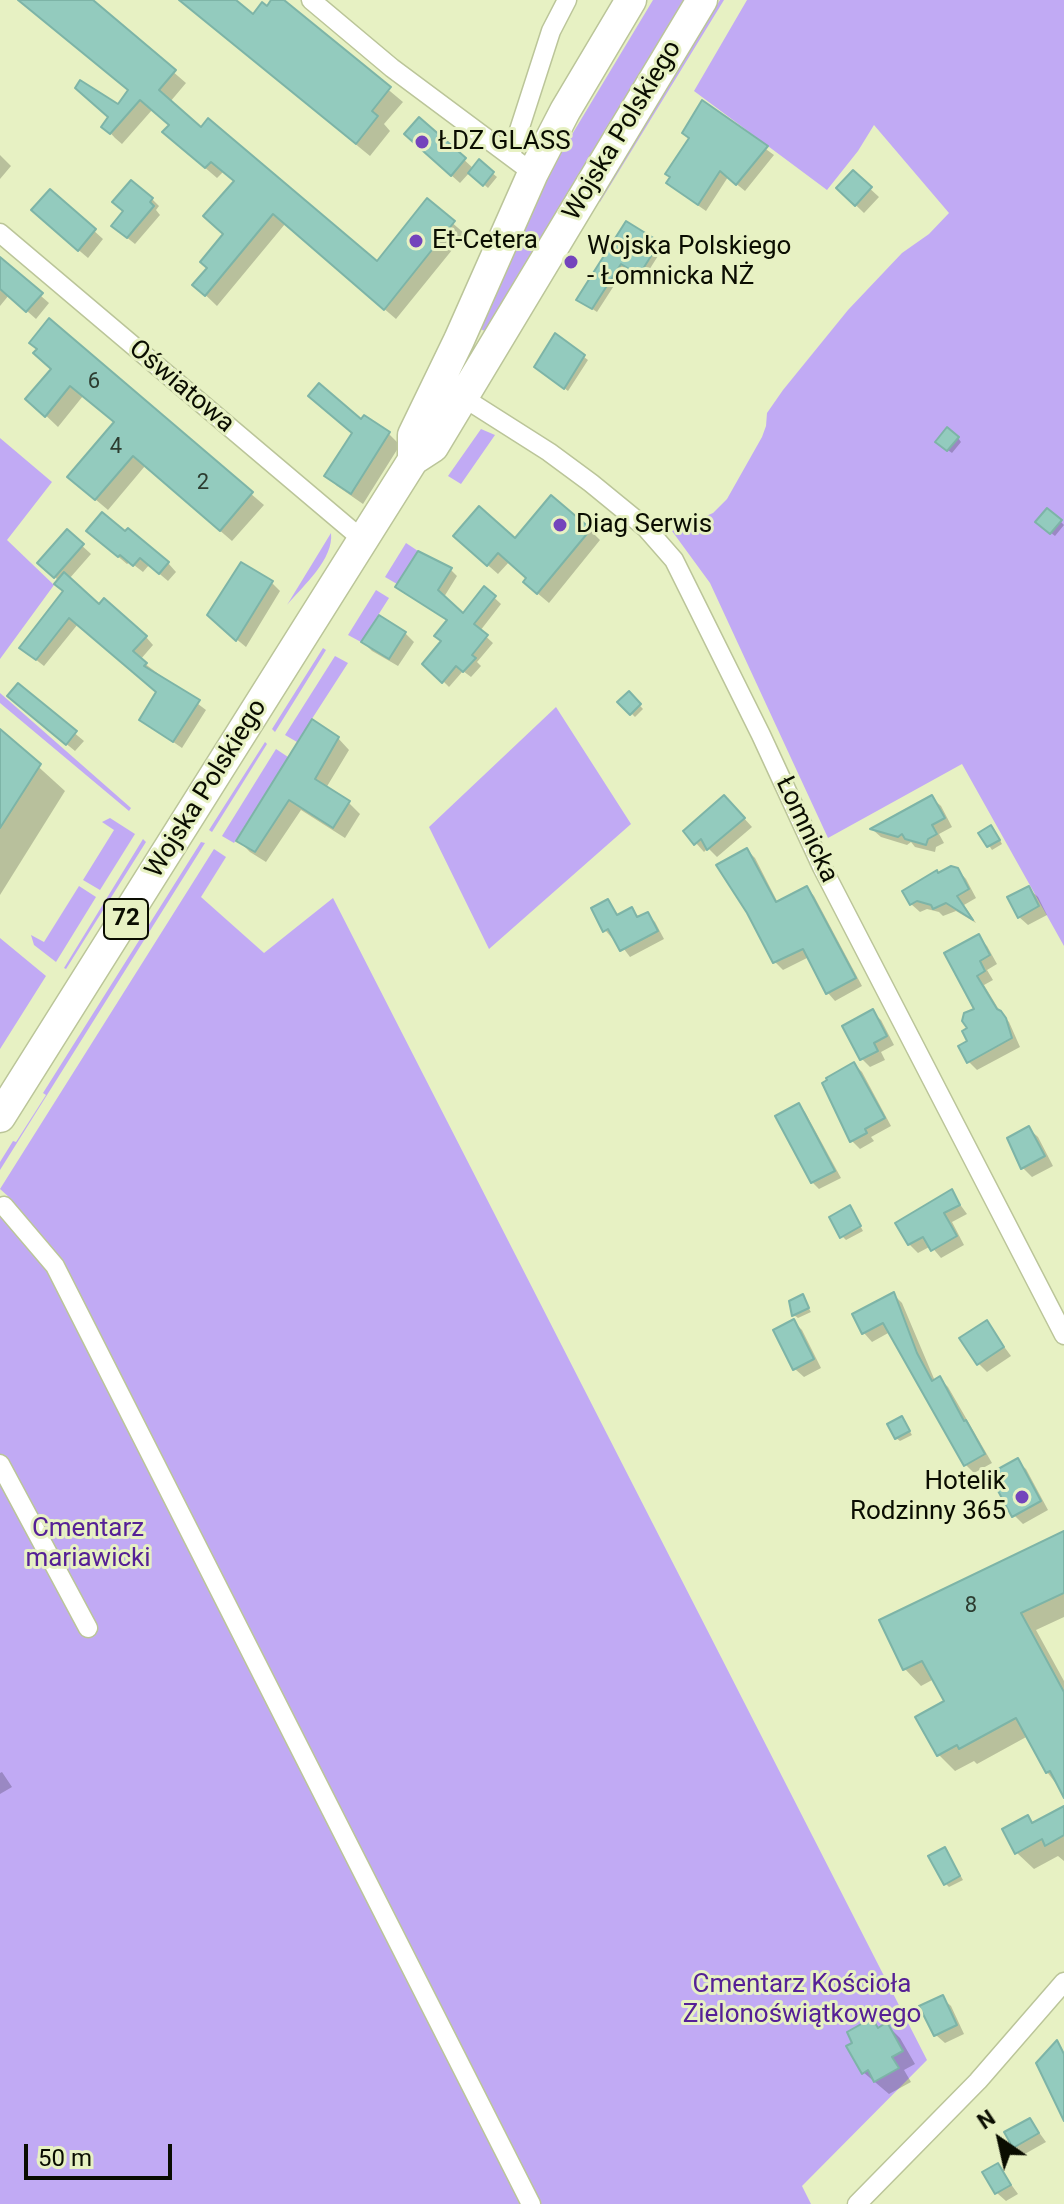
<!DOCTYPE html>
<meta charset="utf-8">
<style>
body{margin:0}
#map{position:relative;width:1064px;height:2204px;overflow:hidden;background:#e7f1c3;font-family:Roboto,sans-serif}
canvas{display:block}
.north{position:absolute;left:960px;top:2100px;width:80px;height:80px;-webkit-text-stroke:6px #e7f1c3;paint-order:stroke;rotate:326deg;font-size:22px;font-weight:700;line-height:32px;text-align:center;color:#0a0d01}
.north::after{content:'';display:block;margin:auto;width:28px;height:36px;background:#0a0d01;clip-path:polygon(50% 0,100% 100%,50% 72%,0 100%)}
.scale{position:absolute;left:24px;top:2144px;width:148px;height:36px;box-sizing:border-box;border:4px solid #0a0d01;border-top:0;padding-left:10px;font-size:24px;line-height:28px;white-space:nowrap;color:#0a0d01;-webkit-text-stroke:6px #e7f1c3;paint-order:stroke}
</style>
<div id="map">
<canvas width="1064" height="2204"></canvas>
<div class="north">N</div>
<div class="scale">50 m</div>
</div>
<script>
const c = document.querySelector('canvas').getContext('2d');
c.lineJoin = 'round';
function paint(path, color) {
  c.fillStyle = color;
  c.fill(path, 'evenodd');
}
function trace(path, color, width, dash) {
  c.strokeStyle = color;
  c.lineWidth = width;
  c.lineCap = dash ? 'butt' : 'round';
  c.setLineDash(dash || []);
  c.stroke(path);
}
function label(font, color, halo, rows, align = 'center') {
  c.font = font + ' Roboto,sans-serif';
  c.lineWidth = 6;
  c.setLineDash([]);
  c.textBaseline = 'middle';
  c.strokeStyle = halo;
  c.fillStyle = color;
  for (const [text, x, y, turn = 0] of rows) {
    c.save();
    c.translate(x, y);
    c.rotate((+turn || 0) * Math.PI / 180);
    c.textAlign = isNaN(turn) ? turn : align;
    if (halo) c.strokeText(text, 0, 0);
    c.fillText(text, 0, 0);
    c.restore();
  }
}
paint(new Path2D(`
 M653,0H687L489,333L476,327L553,166Z
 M720,0H724L600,202L599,197Z
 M747,0H1064V946L962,764L828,838L710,583L672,531L713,513L727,499L762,437L766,426L767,413L783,390L848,310L902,253L929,234L949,213L874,125L858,151L827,190L694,91Z
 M481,429L495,435L461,484L448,476Z
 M0,438L52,482L7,540L54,585L0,659Z
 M331,533C334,559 303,586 287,605Z
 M406,543L418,551L397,584L385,577Z
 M376,590L389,598L361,642L348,635Z
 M323,648L326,650L275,732L272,729Z
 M335,656L348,663L297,742L285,735Z
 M0,693L131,808L129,811L0,703Z
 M556,707L631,824L489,949L429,827Z
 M265,742L267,744L212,832L209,830Z
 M276,749L288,757L234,843L222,836Z
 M110,818L135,834L100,890L83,880L114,830L102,822Z
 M143,839L146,842L66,969L64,968Z
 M201,842L205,843L0,1170V1162L13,1141L16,1142L46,1095L43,1093Z
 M214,849L226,857L201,897L264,953L333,898L927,2060L802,2186L811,2204H0V1213L10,1198L0,1189Z
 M79,886L96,897L56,962L34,945L31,935L44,942Z
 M0,938L46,976L0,1049Z`), '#c1aaf4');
paint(new Path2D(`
 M19,0H90L186,83L170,102L201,130L377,264L427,201L465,234L396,319L285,224L217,306L195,285L209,268L225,235L236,182L223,172L217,178L176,143L171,126L152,110L122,144L115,138L104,126L129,91Z
 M179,0H233L253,16L267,9L274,0H281L403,102L384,124L390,131L370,156Z
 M702,103L774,155L745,191L728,177L706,211L676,190Z
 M420,119L474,169L479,162L497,177L488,188L470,172L460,183L415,143Z
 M0,155L11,166L0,179Z
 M853,173L879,197L864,213L838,188Z
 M50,191L103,239L88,258L42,219Z
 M152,199L159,206L156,210L160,215L135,244L121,233Z
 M626,224L663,248L644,278L626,267L597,312L579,300Z
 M0,260L49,303L36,319L9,295L0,306Z
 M49,321L264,505L232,541L145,466L108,510L82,488L115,423L83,396L58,427L40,410L53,370Z
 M584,357L588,360L568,391L541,370Z
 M362,422L389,434L400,445L363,504L337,486L326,475Z
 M958,438L961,442L952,453L941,445Z
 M1060,521L1064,525L1055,536L1042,526Z
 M590,530L600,540L549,603L536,592L528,578L509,562L498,574L466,546Z
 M67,532L91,554L69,579L99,606L146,637L153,645L140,660L206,710L182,748L141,720L159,693L78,624L44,666L30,655L64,592L59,581L40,563Z
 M97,539L168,563L176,572L168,581L149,565L143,572L130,562L127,564Z
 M451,570L457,576L444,597L463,616L485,589L501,604L480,631L493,643L477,662L481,666L471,677L463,671L449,687L425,663L443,642L448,621L398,587Z
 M272,583L280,591L246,647L218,624Z
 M405,633L414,642L398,666L372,651L363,642Z
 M18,686L84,741L75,751L18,704Z
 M629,694L643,709L635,717L620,702Z
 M0,732L65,791L0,895Z
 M338,738L349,750L326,788L348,802L360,814L345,838L301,810L266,862L250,852L238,840Z
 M932,798L941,806L952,827L939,834L944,843L936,847L935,852L915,847L911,842L907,845L881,837L873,830Z
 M733,806L752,827L717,857L708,848L704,852L696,843Z
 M995,831L1002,844L992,850L981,833Z
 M747,850L755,858L778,903L807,888L814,896L862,986L835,1001L828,993L809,957L783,970L775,962L749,912Z
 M957,869L966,879L976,898L964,905L976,923L956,911L943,916L939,912L927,909L920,912L911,904L939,875Z
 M1029,889L1038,897L1047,915L1028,925L1019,917Z
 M608,902L619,916L632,910L640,918L647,914L655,922L664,939L630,957L615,937L612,938L605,930Z
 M978,937L987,946L997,964L987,970L993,980L984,985L1001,1013L1009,1022L1020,1047L977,1070L969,1062V1029L977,1010L947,954Z
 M872,1012L881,1020L894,1045L881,1052L885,1060L870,1067L862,1059Z
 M854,1064L862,1072L891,1126L871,1137L874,1141L860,1149L852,1141L824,1084Z
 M798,1105L805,1112L841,1178L819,1189L812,1182Z
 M1029,1129L1038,1137L1053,1166L1032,1177L1023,1168L1009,1139Z
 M951,1192L967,1214L952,1222L964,1245L941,1258L931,1246L918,1253L909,1244Z
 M850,1207L863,1231L846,1240L842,1236Z
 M894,1295L902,1303L935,1381L940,1379L948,1387L992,1463L974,1473L965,1464L890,1332L872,1342L864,1333L854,1315Z
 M802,1297L811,1312L798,1318L794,1315Z
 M794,1322L802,1330L821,1368L804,1377L795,1369Z
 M986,1322L1011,1356L987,1372L979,1364Z
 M905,1423L912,1435L900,1441L896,1438Z
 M1017,1461L1026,1469L1048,1510L1023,1524L1014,1515Z
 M1064,1533V1617L1036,1630L1064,1681V1794L1047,1772L1028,1736L977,1764L974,1761L955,1771L939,1755L947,1702L934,1679L921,1686L905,1669Z
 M2,1772L12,1787L0,1794V1773Z
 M1064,1808V1861L1058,1856L1034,1869L1017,1853L1027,1817L1034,1824Z
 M948,1853L963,1880L949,1887L945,1883Z
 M942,1998L951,2006L964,2034L945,2043L936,2035Z
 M872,2020L880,2029L887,2025L900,2038L915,2064L904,2070L911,2082L889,2094L863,2072Z
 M1030,2120L1046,2142L1023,2155L1014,2147Z
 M998,2166L1018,2194L1006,2201L997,2193Z`), '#0003');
const building = new Path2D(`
 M18,0H93L176,70L159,90L201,127L208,118L377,261L427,198L455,221L384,310L273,214L205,296L192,285L207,268L200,262L223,234L203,216L234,181L211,162L205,168L162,132L169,125L140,100L110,134L101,127L108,117L75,88L80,80L118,104L128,90Z
 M179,0H236L253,14L262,2L267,6L271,0H284L391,87L372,111L378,116L356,144Z
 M702,100L768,146L736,185L720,171L698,205L666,183L670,177L665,174L689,138L682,133Z
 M419,117L466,158L451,176L404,134Z
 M479,159L494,172L483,186L468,173Z
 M853,170L872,187L855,206L836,188Z
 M131,180L153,198L150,202L154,206L127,238L111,226L123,211L112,202Z
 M50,189L96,229L78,251L31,210Z
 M626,221L660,242L639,275L621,264L592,309L576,300Z
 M0,257L43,293L26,312L0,289Z
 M49,318L253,492L220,531L133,456L95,500L67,477L114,422L70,386L45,417L25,399L51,369L33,353L37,349L29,343Z
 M555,333L585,355L564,389L534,367Z
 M319,383L361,419L364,415L390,432L351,494L324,476L352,433L308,396Z
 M947,427L959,437L947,451L935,442Z
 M551,495L591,529L537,594L523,582L526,578L498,553L487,566L453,536L479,506L515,538Z
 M1047,508L1062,520L1050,534L1035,522Z
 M102,512L125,531L128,528L169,562L159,574L140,558L133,566L120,555L118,557L86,531Z
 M67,529L84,544L54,578L37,563Z
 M418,551L452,568L438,590L463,613L484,586L496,596L474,624L488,635L472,655L476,658L463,672L456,666L442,683L422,664L441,641L434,636L447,620L395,587Z
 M241,562L273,581L236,641L207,615Z
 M64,572L99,604L104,598L147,636L133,651L147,663L144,666L200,700L173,742L139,720L156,692L69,618L36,660L19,648L63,591L54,584Z
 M379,615L406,632L389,659L361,642Z
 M18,683L77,731L66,745L7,696Z
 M629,691L641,704L630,715L617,702Z
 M312,719L339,737L315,779L350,801L333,828L289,800L255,852L236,841Z
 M0,729L41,764L0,828Z
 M724,795L745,818L707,850L701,839L694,845L683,831Z
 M932,795L945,818L932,825L937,834L928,839L926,845L905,839L902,834L898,837L870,829Z
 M991,825L1000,840L987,847L978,833Z
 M747,848L776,902L807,886L856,978L826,994L803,949L773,963L747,913L716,865Z
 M951,866L958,868L969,889L957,896L973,920L946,903L933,909L931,905L917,901L910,905L902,891L937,870L938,873Z
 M1029,886L1039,906L1018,918L1007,897Z
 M608,899L617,915L632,907L637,917L648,912L658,931L620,951L608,929L603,932L591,908Z
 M979,934L990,955L980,961L985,971L977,976L997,1009L1001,1011L1006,1018L1012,1038L967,1063L958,1046L967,1041L962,1031L967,1028L962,1021L964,1013L974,1009L944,953Z
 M873,1009L887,1036L874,1043L878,1051L860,1060L842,1026Z
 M854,1062L885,1118L865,1129L867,1133L850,1142L822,1083L827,1080L826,1078Z
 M799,1103L835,1171L811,1183L775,1116Z
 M1029,1126L1045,1156L1021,1169L1007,1138Z
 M952,1189L960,1205L944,1213L957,1236L931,1251L923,1237L908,1245L895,1223Z
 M850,1205L861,1226L840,1238L829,1217Z
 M894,1292L917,1353L932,1381L940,1376L964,1421L966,1420L985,1454L964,1466L883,1323L862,1334L852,1314Z
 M803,1294L809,1308L792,1316L789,1301Z
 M794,1319L814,1359L793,1370L773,1330Z
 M987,1320L1004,1347L977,1365L959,1338Z
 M902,1416L910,1431L895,1439L887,1424Z
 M1018,1458L1041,1501L1012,1517L989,1474Z
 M1064,1531V1593L1021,1613L1064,1692V1798L1050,1771L1046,1773L1016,1718L959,1749L957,1745L937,1756L915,1717L944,1701L922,1661L903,1670L879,1620Z
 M1064,1806V1835L1045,1846L1042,1839L1015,1854L1002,1829L1028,1815L1032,1823Z
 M945,1847L960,1876L944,1885L928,1856Z
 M943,1995L957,2025L934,2036L919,2006Z
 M872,2018L878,2028L887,2022L903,2051L892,2057L899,2068L874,2082L868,2070L862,2074L846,2046L852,2043L847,2032Z
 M1057,2040L1064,2054V2121L1036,2063Z
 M1030,2118L1039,2133L1013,2148L1004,2132Z
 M998,2163L1011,2185L995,2194L982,2172Z`);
paint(building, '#93cbbe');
trace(building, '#7db4a7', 2);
const street = new Path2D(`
 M311,0L392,68L533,173
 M511,155L551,31L567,0
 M0,233L363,540
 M464,398L549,452L591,483L646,528L674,560L761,735L822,867L1064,1335
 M4,1206L55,1266L531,2204
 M0,1464L88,1628
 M857,2204L978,2081L1064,1982`);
const primary = new Path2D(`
 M413,460V435L459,340L533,173L565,111L631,0
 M0,1117L413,460L433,447L702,0`);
trace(street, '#bbc599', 21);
trace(primary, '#bbc599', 33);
trace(street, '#fff', 18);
trace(primary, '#fff', 30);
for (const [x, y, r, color] of [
 [422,142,8,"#7444bc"],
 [416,241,8,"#7444bc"],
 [571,262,8,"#7444bc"],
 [560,525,8,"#7444bc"],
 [1022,1497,8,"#7444bc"]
]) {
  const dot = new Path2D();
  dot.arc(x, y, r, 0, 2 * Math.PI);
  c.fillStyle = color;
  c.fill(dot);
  trace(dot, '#e7f1c3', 3);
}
label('22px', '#2c3c30', null, [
 ["6",94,382],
 ["4",116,447],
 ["2",203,483],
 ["8",971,1606]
]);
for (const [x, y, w] of [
 [126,919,44]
]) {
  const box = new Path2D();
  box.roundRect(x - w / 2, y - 20, w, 40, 6);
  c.fillStyle = '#e7f1c3';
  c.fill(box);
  trace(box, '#0a0d01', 2);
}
label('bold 24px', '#0a0d01', null, [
 ["72",126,919]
]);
label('26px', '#0a0d01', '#e7f1c3', [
 ["Wojska Polskiego",623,131,-59],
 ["Oświatowa",181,387,40],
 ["Wojska Polskiego",207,789,-58],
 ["Łomnicka",806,830,65]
]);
label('26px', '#0a0d01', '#e7f1c3', [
 ["ŁDZ GLASS",438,142],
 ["Et-Cetera",432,241],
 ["Wojska Polskiego",587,247],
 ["- Łomnicka NŻ",587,277],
 ["Diag Serwis",576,525],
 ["Hotelik",1006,1482,"right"],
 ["Rodzinny 365",1006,1512,"right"]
], 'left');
label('26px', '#552096', '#e7f1c3', [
 ["Cmentarz",88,1529],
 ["mariawicki",88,1559],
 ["Cmentarz Kościoła",802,1985],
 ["Zielonoświątkowego",802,2015]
]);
</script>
